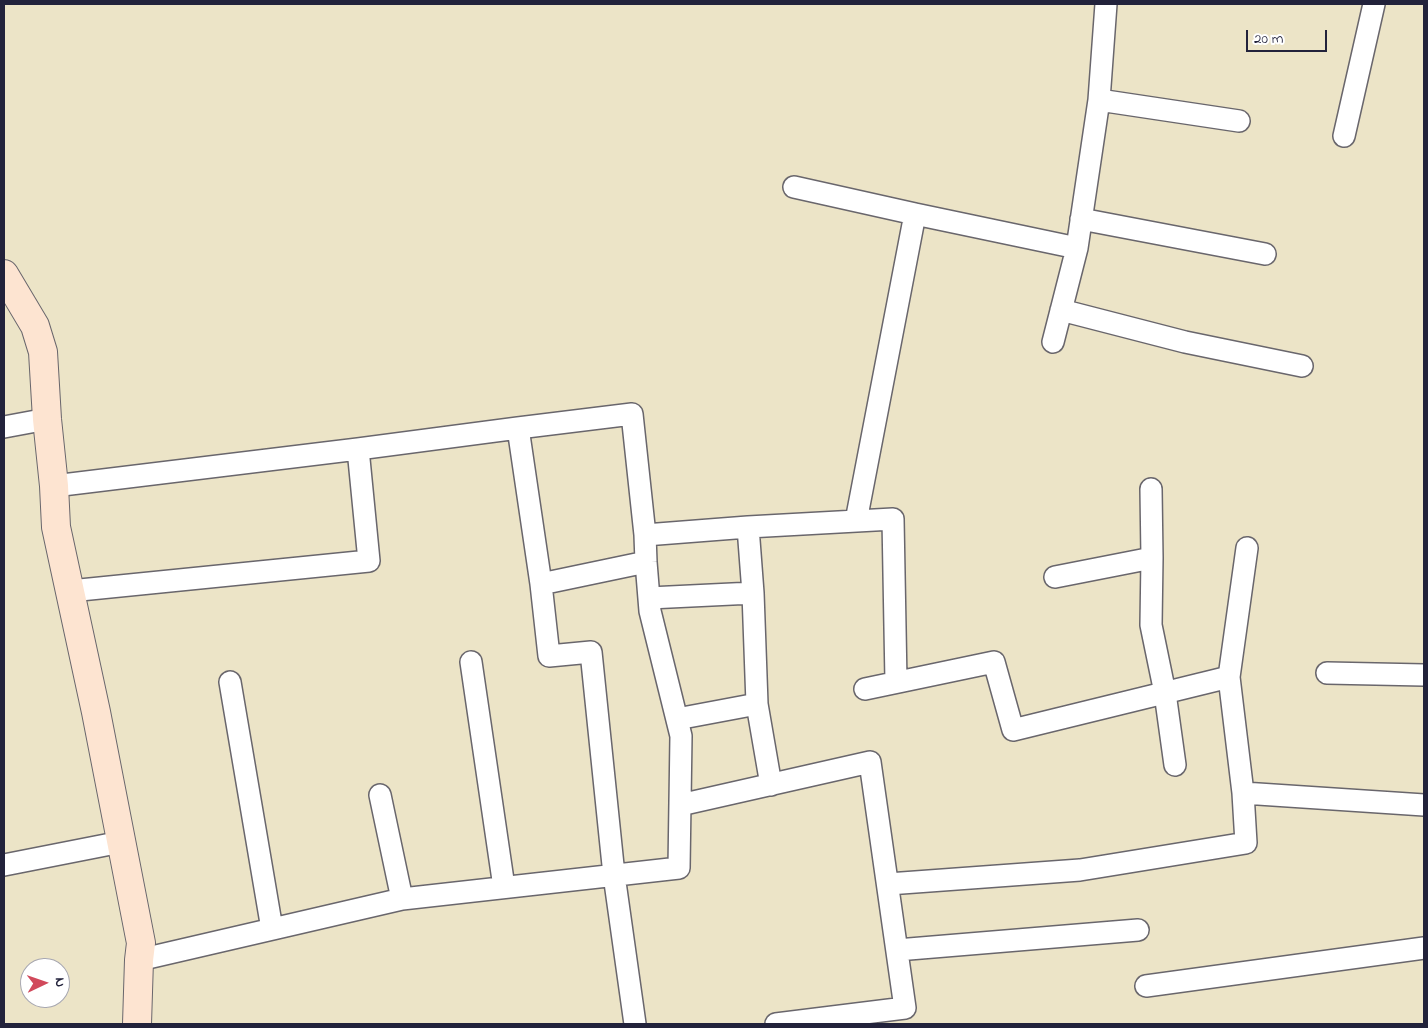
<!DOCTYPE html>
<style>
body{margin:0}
#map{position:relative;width:1428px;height:1028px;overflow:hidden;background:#ece4c7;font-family:"Indie Flower",sans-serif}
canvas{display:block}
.frame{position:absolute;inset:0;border:5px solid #22223b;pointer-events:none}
.north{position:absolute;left:20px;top:958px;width:50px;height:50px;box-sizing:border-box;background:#fff;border:1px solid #a7a7b1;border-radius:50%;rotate:87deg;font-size:14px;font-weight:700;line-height:20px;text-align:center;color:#22223b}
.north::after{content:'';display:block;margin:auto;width:18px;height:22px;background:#d1495b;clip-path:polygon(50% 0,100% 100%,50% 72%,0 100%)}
.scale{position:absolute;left:1246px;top:30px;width:81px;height:22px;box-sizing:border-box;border:2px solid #22223b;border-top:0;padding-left:6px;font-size:15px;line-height:18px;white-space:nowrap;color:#22223b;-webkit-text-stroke:4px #fff;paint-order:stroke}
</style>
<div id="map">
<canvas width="1428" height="1028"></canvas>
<div class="frame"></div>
<div class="north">N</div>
<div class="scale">20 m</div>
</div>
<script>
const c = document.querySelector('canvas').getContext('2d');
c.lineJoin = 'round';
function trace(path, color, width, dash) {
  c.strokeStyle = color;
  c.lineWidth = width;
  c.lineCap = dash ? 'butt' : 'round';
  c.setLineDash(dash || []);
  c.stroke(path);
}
const street = new Path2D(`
 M1099,100L1239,121
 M1344,136L1374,4
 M794,187L915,214L856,521
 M915,214L1077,248L1053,342
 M1081,219L1265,254
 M1077,248L1099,100L1106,4
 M1061,310L1185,342L1302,366
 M4,427L47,419
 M54,486L358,449L518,428L541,584L549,656L591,652L614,875L635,1024
 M1151,489L1152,558L1151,625L1165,693L1175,765
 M748,527L893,519L896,682
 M645,535L748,527L753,593L757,704
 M1055,577L1152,558
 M541,584L646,562
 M70,591L369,561L358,449
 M649,598L753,593
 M471,662L504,887
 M1327,673L1424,675
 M230,682L272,929
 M865,689L994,662L1013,730L1229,677
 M677,719L757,704L771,785
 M1243,793L1229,677L1247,548
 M380,795L402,899
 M680,805L870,762L905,1008L776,1024
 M4,865L121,842
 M888,884L1080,870L1246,843L1243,793L1424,805
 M897,950L1138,930
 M139,960L402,899L679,868L681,736L650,611L646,562L645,535L632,414L518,428
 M1146,986L1424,948`);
const secondary = new Path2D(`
 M4,274L35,326L43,352L47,419L54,486L56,527L96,712L141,943L139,960L137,1024`);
trace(street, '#69666c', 24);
trace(secondary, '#69666c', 30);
trace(street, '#fff', 21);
trace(secondary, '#fde4d1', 28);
</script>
